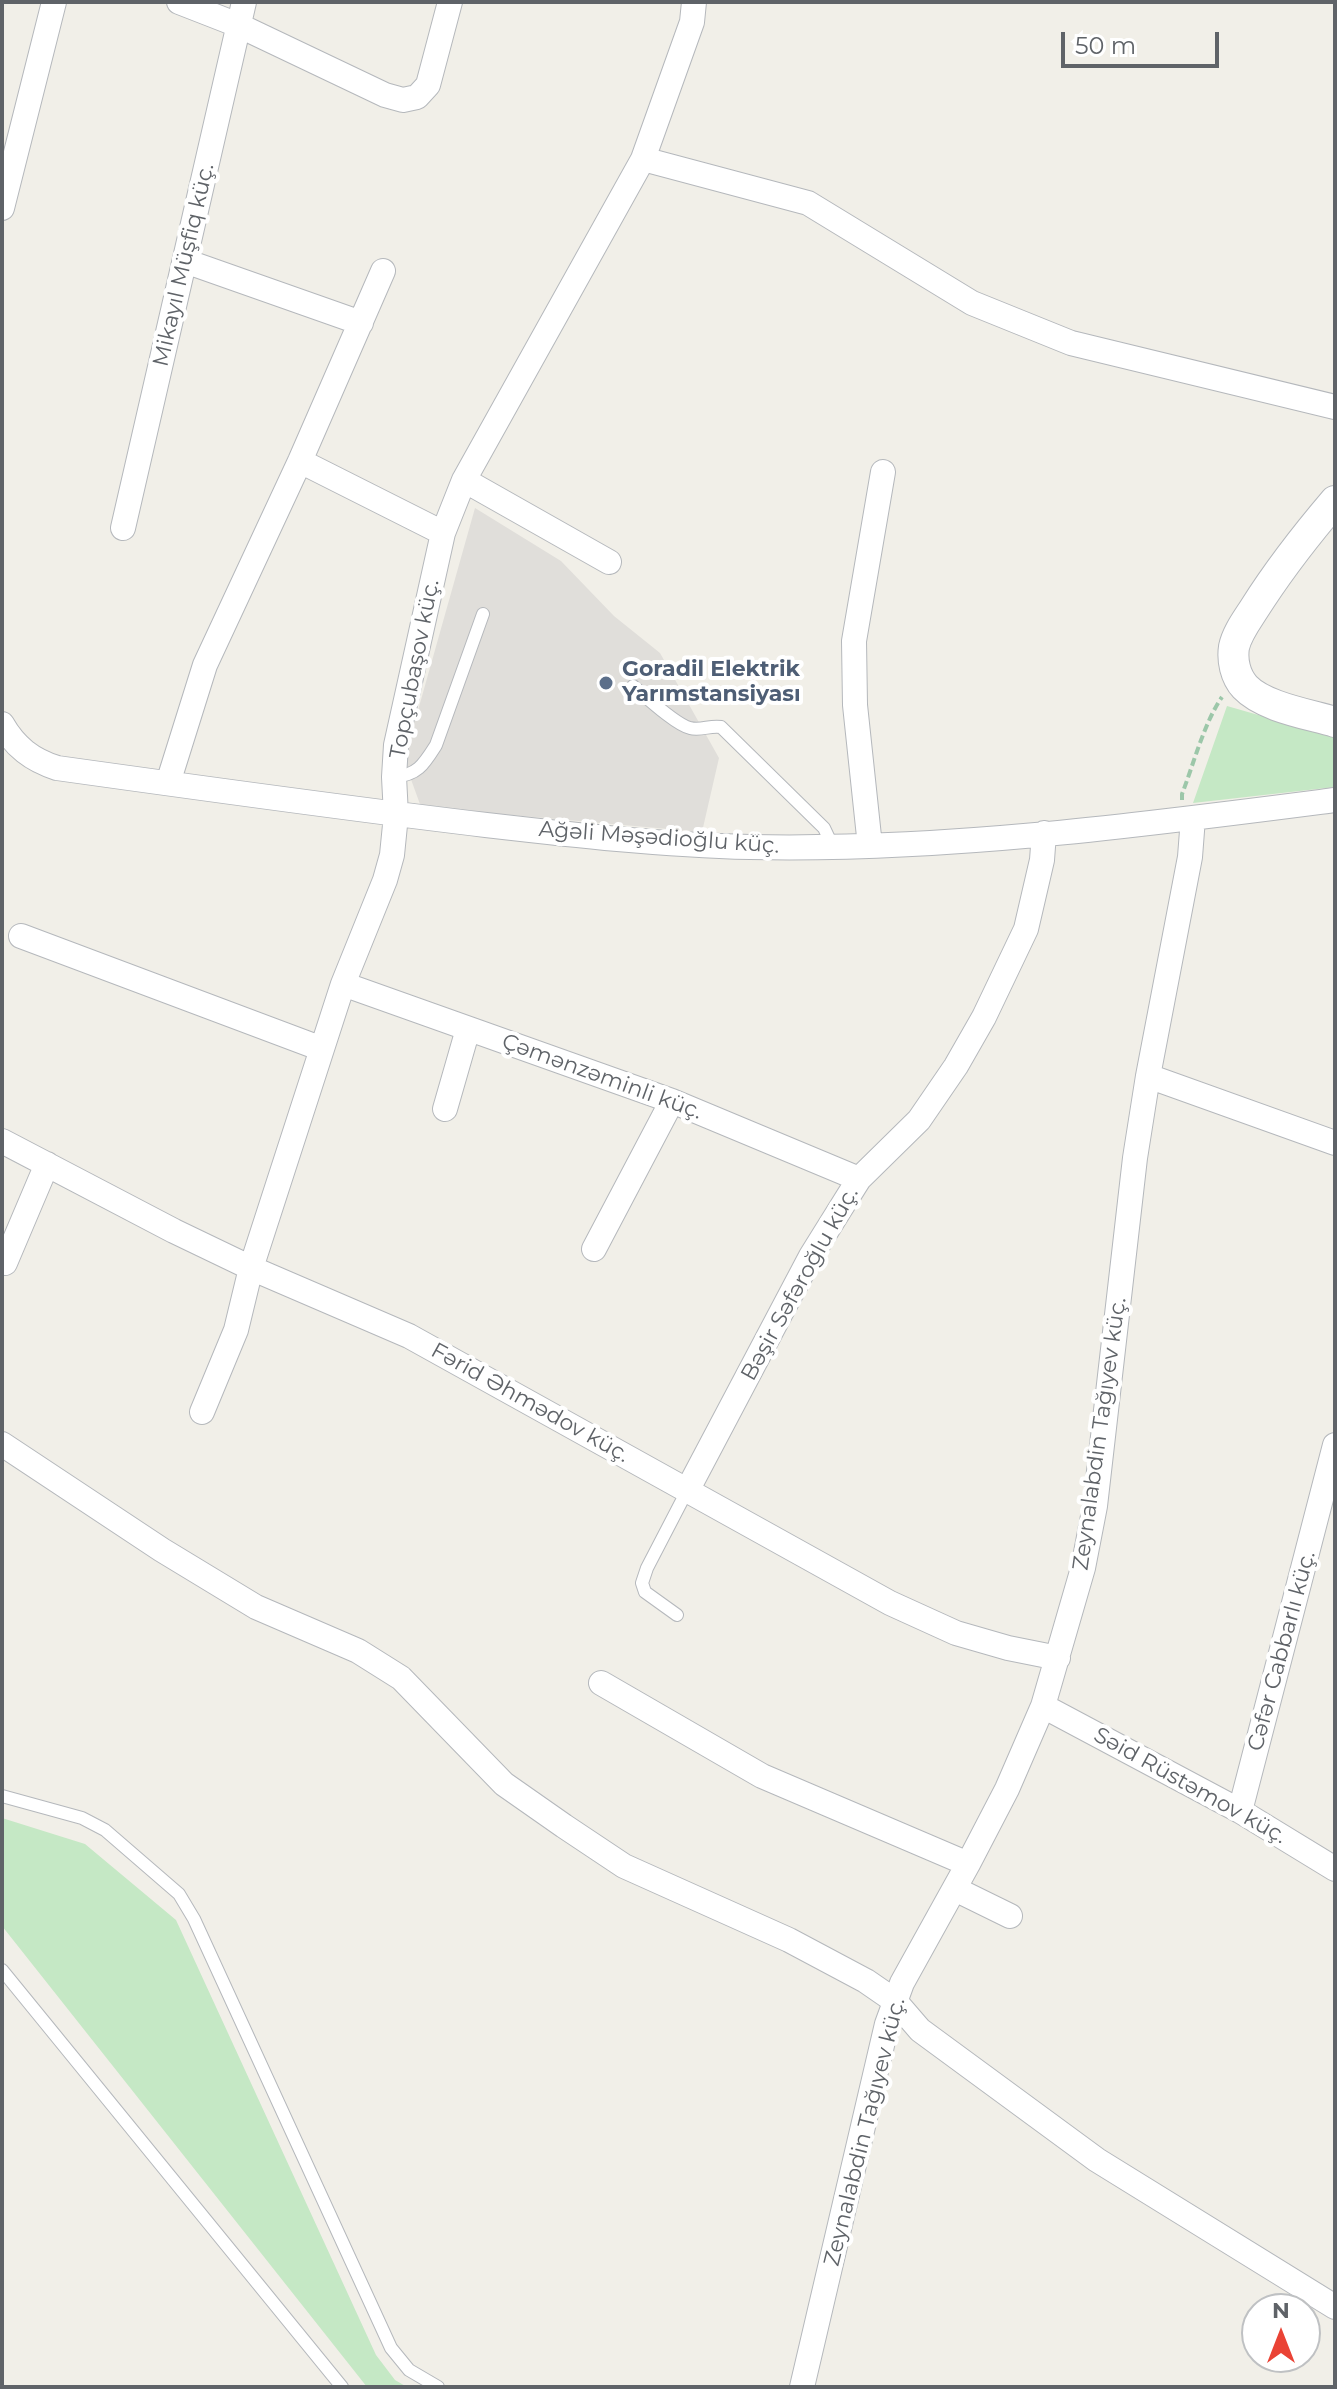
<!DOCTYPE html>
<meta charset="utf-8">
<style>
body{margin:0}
#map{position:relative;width:1337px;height:2389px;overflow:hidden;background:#f1efe8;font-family:Montserrat,sans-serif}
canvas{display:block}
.frame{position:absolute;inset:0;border:4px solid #5f6368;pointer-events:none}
.north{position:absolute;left:1241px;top:2293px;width:80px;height:80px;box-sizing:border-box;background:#fff;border:2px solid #bfc1c3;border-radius:50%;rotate:0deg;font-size:22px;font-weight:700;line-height:32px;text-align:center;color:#5f6368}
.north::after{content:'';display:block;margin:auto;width:28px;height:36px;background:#ea4335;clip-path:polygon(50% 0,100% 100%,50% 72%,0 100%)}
.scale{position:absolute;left:1061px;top:32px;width:158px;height:36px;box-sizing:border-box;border:4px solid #5f6368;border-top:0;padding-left:10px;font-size:24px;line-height:28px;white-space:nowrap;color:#5f6368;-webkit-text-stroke:6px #fff;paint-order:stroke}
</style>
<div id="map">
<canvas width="1337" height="2389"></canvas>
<div class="frame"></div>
<div class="north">N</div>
<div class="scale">50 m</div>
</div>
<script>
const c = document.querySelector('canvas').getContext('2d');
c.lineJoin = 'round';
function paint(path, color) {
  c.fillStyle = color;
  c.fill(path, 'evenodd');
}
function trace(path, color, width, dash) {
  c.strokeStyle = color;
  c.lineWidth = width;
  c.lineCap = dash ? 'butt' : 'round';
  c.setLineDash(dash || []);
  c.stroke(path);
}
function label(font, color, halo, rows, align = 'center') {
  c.font = font + ' Montserrat,sans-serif';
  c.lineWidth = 8;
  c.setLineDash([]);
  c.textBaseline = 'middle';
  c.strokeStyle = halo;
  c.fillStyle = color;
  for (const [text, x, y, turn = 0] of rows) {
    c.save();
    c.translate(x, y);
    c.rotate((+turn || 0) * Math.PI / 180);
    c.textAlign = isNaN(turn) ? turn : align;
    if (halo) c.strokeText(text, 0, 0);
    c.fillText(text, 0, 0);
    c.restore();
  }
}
paint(new Path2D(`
 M475,508L561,561L614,616L660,653L719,758L702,832L421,807L404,760Z`), '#e0deda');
paint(new Path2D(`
 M1227,706L1335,737V787L1193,803Z
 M2,1818L85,1844L176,1920L376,2355L395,2380L407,2387H367L2,1926Z`), '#c5e8c5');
const service = new Path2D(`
 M633,686C645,696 676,725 690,728C701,731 710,725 721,727L824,828L833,847
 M394,777C418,775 424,764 436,745L483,614
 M677,1615L645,1592L642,1583L647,1568L688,1489
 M2,1796L82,1818L105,1830L179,1894L194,1919L391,2348L409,2370L438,2387
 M2,1970L342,2387`);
const minor = new Path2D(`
 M179,2L238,25L385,95L403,100L417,97L428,85L450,2
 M643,159L808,203L972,303L1071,343L1335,407
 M2,208L54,2
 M185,261L361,323
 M300,461L443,533
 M464,480L609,562
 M123,528L244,2
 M2,724C15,747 32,760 57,768C200,788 343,808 486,825C573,835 662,845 750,847C945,851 1141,825 1335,800
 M168,783L205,665L300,461L383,271
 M870,846L855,705L854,641L883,472
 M21,936L322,1049
 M343,984L672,1101L859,1179
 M1148,1076L1335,1143
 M445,1109L468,1029
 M2,1141L174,1231L251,1268L409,1336L890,1603L956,1633L1008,1648L1058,1658
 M594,1249L672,1101
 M5,1263L47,1164
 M202,1412L236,1330L251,1268L343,984L385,880L392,855L396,815L394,777L396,745L443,533L464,480L643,159L692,22L694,2
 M2,1444L162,1550L256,1607L358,1651L401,1678L504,1784L564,1826L624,1866L789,1940L866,1981L895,2001L920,2030L1097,2160L1335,2307
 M688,1489L811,1256L839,1211L859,1179L919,1120L956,1066L984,1017L1026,929L1042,860L1044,833
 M601,1683L762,1776L968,1864
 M1043,1706L1240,1811L1335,1869
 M1240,1811L1335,1445
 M955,1889L1010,1916
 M802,2387L887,2024L902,1983L968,1864L1007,1789L1043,1706L1083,1568L1095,1506L1135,1158L1148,1076L1190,857L1193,818`);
const tertiary = new Path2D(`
 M1335,501C1306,535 1278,571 1254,609C1247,620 1237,633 1234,647C1232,660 1235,676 1245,687C1264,707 1308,714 1335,722`);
trace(service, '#b5b8bc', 14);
trace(minor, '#b5b8bc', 26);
trace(tertiary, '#b5b8bc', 32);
trace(new Path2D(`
 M1182,800V794C1194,763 1204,723 1222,697`), '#9cc7a9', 4, [8, 4]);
trace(service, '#fff', 12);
trace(minor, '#fff', 24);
trace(tertiary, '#fff', 30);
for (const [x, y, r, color] of [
 [606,683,8,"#5c6f8a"]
]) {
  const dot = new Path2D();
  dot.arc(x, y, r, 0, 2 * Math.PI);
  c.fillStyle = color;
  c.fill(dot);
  trace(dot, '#fff', 3);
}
label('22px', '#5f6368', '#fff', [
 ["Mikayıl Müşfiq küç.",184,265,-77],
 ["Topçubaşov küç.",415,669,-79],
 ["Ağəli Məşədioğlu küç.",659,838,4],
 ["Çəmənzəminli küç.",602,1077,20],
 ["Bəşir Səfəroğlu küç.",800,1284,-61],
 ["Fərid Əhmədov küç.",530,1403,29],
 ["Zeynalabdin Tağıyev küç.",1100,1434,-82],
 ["Cəfər Cabbarlı küç.",1282,1651,-75],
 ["Səid Rüstəmov küç.",1190,1786,29],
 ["Zeynalabdin Tağıyev küç.",865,2132,-76]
]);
label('bold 22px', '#4e5e75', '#fff', [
 ["Goradil Elektrik",622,670],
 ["Yarımstansiyası",622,695]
], 'left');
</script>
